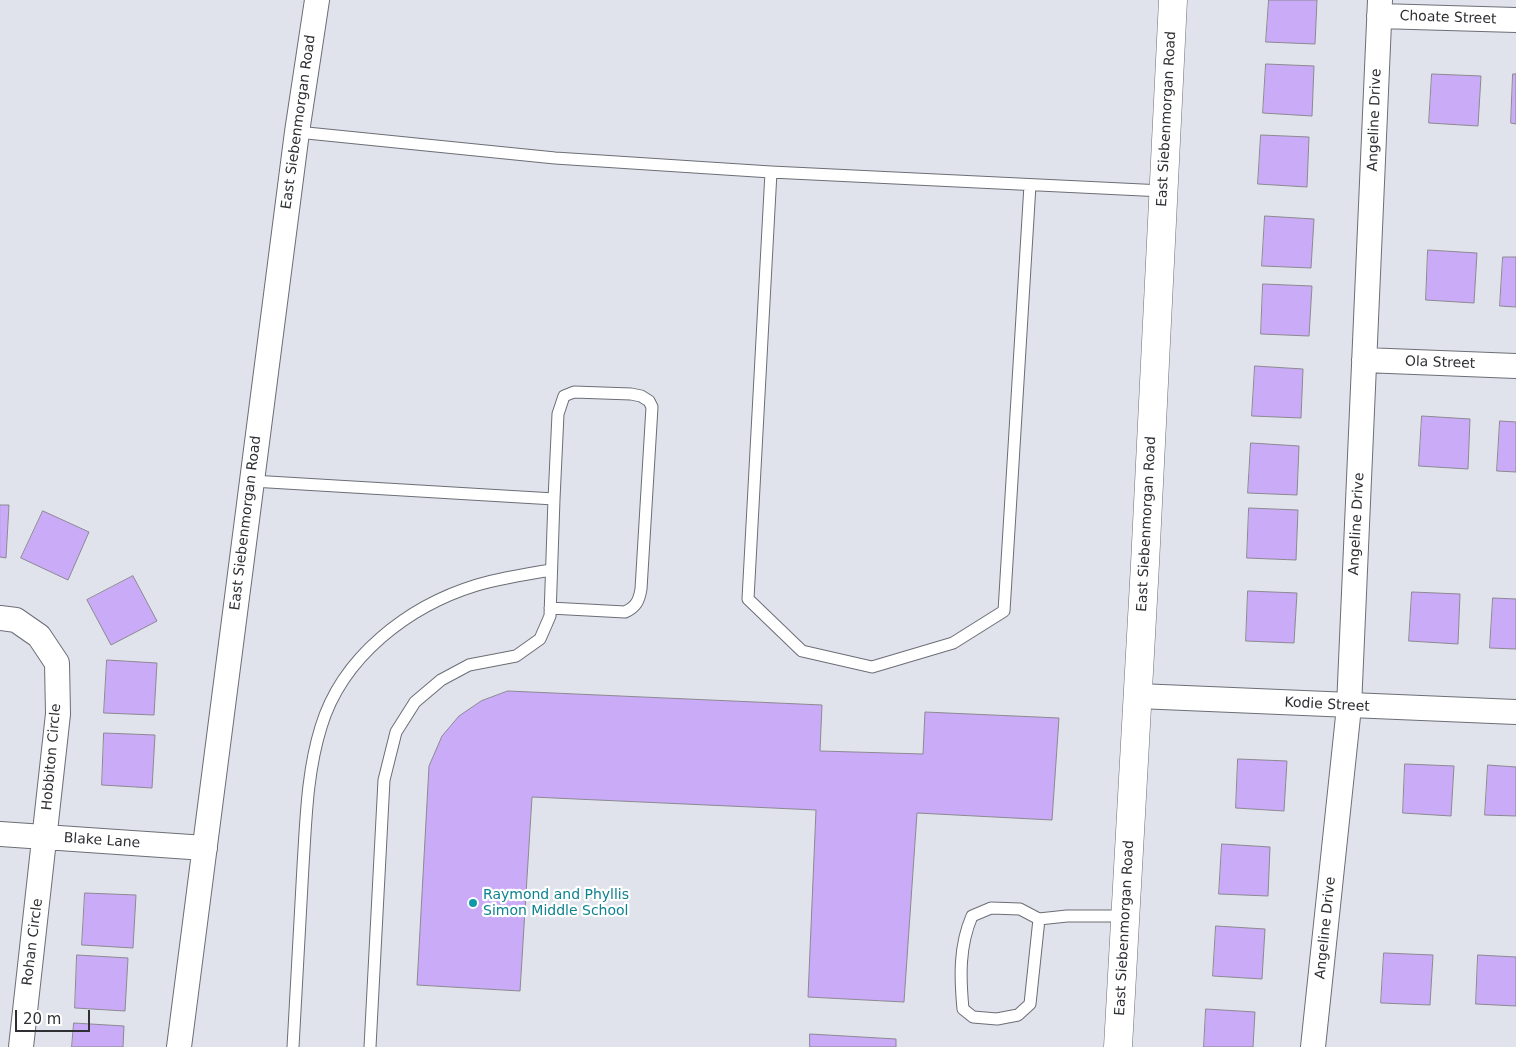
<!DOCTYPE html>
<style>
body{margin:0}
#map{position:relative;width:1516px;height:1047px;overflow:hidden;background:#e0e3ec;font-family:"DejaVu Sans",sans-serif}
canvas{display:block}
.scale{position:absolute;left:15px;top:1010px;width:75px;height:22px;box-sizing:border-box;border:2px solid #2f3034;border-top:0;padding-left:6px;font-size:15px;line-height:18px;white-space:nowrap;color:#2f3034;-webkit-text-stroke:4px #fff;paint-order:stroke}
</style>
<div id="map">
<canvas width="1516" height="1047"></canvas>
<div class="scale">20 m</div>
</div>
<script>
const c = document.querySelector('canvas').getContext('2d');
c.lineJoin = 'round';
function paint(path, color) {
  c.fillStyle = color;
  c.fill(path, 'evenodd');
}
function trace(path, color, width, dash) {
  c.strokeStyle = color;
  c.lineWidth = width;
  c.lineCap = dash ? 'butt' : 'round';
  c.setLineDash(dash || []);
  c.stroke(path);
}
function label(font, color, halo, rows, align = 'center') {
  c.font = font + ' "DejaVu Sans",sans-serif';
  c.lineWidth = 4.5;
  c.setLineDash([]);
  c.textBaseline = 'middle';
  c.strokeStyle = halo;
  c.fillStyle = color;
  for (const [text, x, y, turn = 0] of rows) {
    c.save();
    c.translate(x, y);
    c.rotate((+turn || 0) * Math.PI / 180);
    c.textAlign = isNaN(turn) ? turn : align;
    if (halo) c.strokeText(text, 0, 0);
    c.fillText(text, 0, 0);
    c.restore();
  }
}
const building = new Path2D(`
 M1269,0H1317L1315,44L1266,42Z
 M1266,64L1314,66L1312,116L1263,113Z
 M1432,74L1481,76L1478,126L1429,123Z
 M1513,74H1516V124L1511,123Z
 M1261,135L1309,137L1307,187L1258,184Z
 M1265,216L1314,219L1311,268L1262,266Z
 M1428,250L1477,253L1474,303L1426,300Z
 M1503,257H1516V307L1500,306Z
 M1263,284L1312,286L1309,336L1261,334Z
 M1255,366L1303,369L1301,418L1252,416Z
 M1422,416L1470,419L1468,469L1419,466Z
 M1500,421L1516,422V472L1497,471Z
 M1251,443L1299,446L1297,495L1248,493Z
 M0,505H9L6,558L0,557Z
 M1249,508L1298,510L1296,560L1247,558Z
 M43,511L89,532L68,580L21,558Z
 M133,576L157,621L111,645L87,600Z
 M1248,591L1297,593L1294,643L1246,641Z
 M1412,592L1460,594L1458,644L1409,641Z
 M1493,598L1516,599V649L1490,648Z
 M107,660L157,663L154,715L104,713Z
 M508,691L822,705L820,751L923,754L925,712L1059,718L1052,820L917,813L904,1002L808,997L816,810L532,797L520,991L417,985L429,766L442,736L459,716L481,701Z
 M104,733L155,735L152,788L102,785Z
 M1238,759L1287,761L1284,811L1236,808Z
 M1405,764L1454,766L1451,816L1403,813Z
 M1488,765L1516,767V816L1485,815Z
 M1222,844L1270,847L1268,896L1219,894Z
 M85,893L136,895L133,948L82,945Z
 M1216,926L1265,929L1262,979L1213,976Z
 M1384,953L1433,955L1430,1005L1381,1003Z
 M77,955L128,958L125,1011L75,1008Z
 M1478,955L1516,957V1006L1476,1004Z
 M1206,1009L1255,1012L1253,1047H1204Z
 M74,1023L124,1026L123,1047H72Z
 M810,1034L896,1039V1047H810Z`);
paint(building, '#c9abf7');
trace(building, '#8c8991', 1);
const lane = new Path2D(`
 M297,132L555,158L771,172L1163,191
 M771,172L748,599L802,651L872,667L953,643L1004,611L1030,185
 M252,481L554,499L550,616L540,639L516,656L469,665L441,680L415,702L396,732L384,780L370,1047
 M550,608L625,612C636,607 639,601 641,589L652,407L649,401L641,396L631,394L574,392L564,396L558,414L554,499
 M1039,919L1030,1004L1018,1015L997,1019L973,1017L963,1009C960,977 959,946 972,916L991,908L1020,909L1039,919L1067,916H1126
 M293,1047C296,987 300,926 303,866C306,819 307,772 321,727C342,657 408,606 477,585C501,578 526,574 551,570`);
const street = new Path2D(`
 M1379,16L1516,20
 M1364,360L1516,366
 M0,618L16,620L39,636L57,663L58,714L21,1047
 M1138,696L1516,712
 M0,834L205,848
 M179,1047L297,132L317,0
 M1313,1047L1349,707L1380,0`);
const secondary = new Path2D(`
 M1118,1047L1145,564L1173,0`);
trace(lane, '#6c6e76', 13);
trace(street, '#6c6e76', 26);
trace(secondary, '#6c6e76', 29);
trace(lane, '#fff', 11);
trace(street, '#fff', 24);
trace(secondary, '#fff', 28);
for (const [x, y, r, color] of [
 [473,903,5,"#0f9aa8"]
]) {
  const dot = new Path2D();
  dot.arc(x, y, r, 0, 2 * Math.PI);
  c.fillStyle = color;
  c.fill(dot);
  trace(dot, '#fff', 2);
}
label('14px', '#2f3034', '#fff', [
 ["Choate Street",1448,18,2],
 ["East Siebenmorgan Road",1167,119,-87],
 ["Angeline Drive",1375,120,-88],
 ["East Siebenmorgan Road",299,122,-82],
 ["Ola Street",1440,363,2],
 ["East Siebenmorgan Road",246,523,-83],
 ["East Siebenmorgan Road",1147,524,-87],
 ["Angeline Drive",1357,524,-87],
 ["Kodie Street",1327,705,3],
 ["Hobbiton Circle",52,757,-85],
 ["Blake Lane",102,841,4],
 ["East Siebenmorgan Road",1125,928,-87],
 ["Angeline Drive",1326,928,-84],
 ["Rohan Circle",33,942,-83]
]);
label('14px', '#0d838f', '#fff', [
 ["Raymond and Phyllis",483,895],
 ["Simon Middle School",483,911]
], 'left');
</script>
